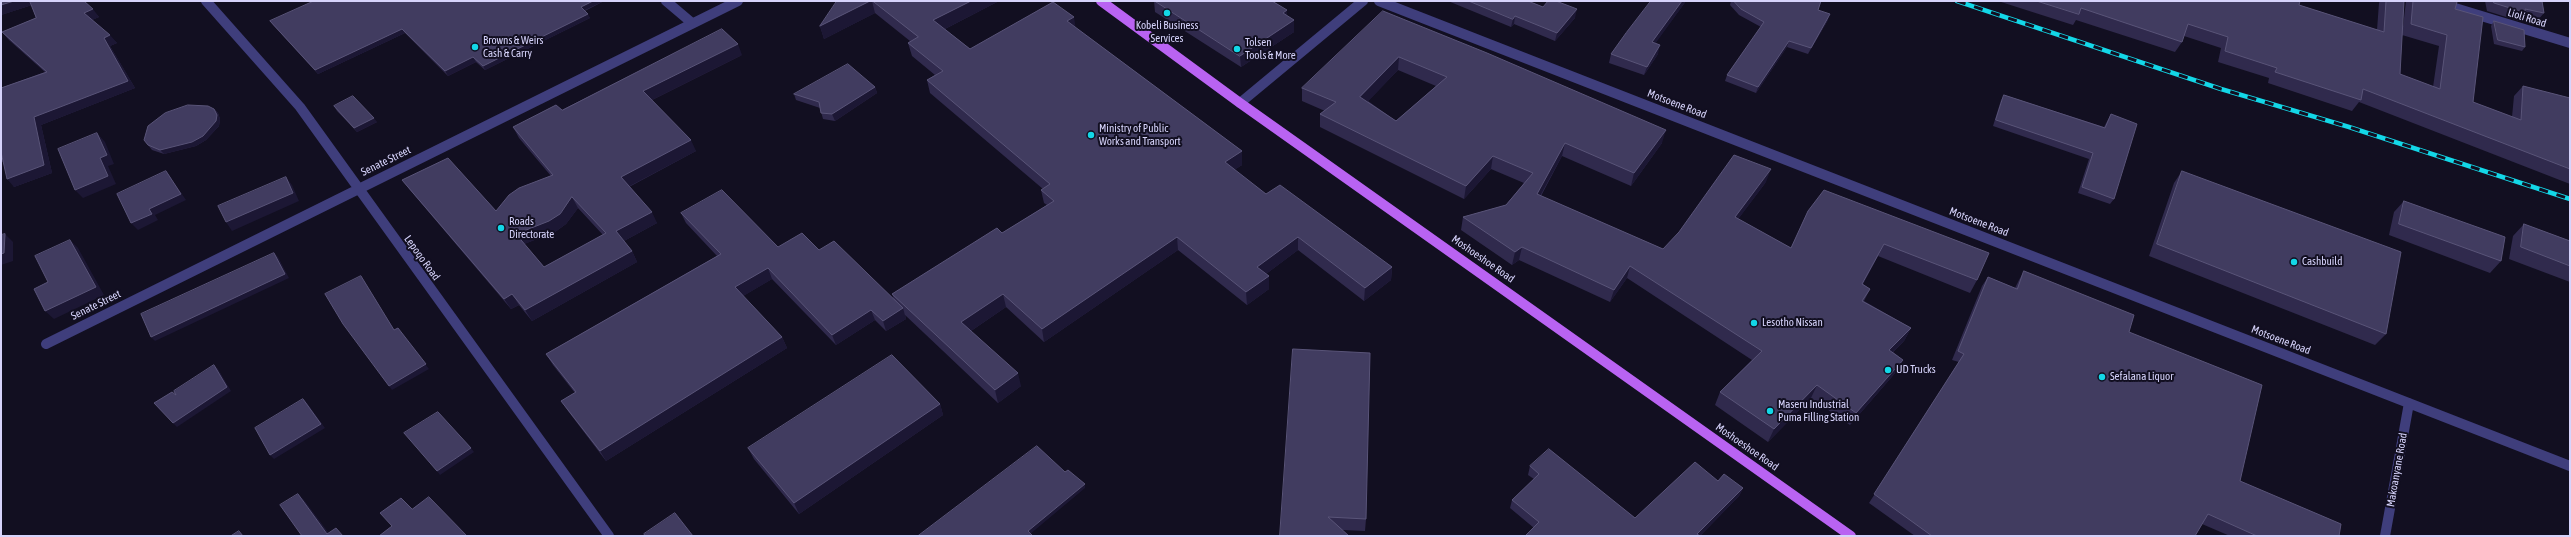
<!DOCTYPE html>
<style>
body{margin:0}
#map{position:relative;width:2571px;height:537px;overflow:hidden;background:#120f21;font-family:"Asap Condensed",sans-serif}
canvas{display:block}
.frame{position:absolute;inset:0;border:2px solid #d6d3fb;pointer-events:none}
</style>
<div id="map">
<canvas width="2571" height="537"></canvas>
<div class="frame"></div>
</div>
<script>
const c = document.querySelector('canvas').getContext('2d');
c.lineJoin = 'round';
function trace(path, color, width, dash) {
  c.strokeStyle = color;
  c.lineWidth = width;
  c.lineCap = dash ? 'butt' : 'round';
  c.setLineDash(dash || []);
  c.stroke(path);
}
function paint(path, color) {
  c.fillStyle = color;
  c.fill(path, 'evenodd');
}
function label(font, color, halo, rows, align = 'center') {
  c.font = font + ' "Asap Condensed",sans-serif';
  c.lineWidth = 4;
  c.setLineDash([]);
  c.textBaseline = 'middle';
  c.strokeStyle = halo;
  c.fillStyle = color;
  for (const [text, x, y, turn = 0] of rows) {
    c.save();
    c.translate(x, y);
    c.rotate((+turn || 0) * Math.PI / 180);
    c.textAlign = isNaN(turn) ? turn : align;
    if (halo) c.strokeText(text, 0, 0);
    c.fillText(text, 0, 0);
    c.restore();
  }
}
trace(new Path2D(`
 M206,1L300,107L609,536
 M666,1L692,23
 M1379,1L2570,466
 M2432,1L2570,43
 M1240,103L1363,1
 M46,344L738,1
 M2385,536L2409,403`), '#3f3e7c', 10);
trace(new Path2D(`
 M1101,1L1240,103L1851,536`), '#b963f2', 10);
const rail = new Path2D(`
 M1957,1L2221,89L2349,127L2570,199`);
trace(rail, '#13d7e7', 4.5);
trace(rail, '#120f21', 3, [9]);
paint(new Path2D(`
 M1,1H84L99,17L92,20L117,43L110,46L135,88L41,125L52,173L14,187L3,162H1V88L45,72L9,40L2,32L36,18L32,5L1,15Z
 M314,1H604L585,11L590,18L485,70L476,62L448,76L405,33L318,74L273,25L270,21Z
 M837,1H999L945,29L970,49L1075,27L1242,151V165L1234,170L1266,194L1392,267L1391,280L1364,301L1298,250L1266,274L1269,276V289L1247,305L1178,250L1044,342L1006,307L971,331L1021,386L998,403L905,315L906,319L886,331L875,320L836,345L772,279L743,296L782,337L787,348L606,461L568,411L561,401L575,393L553,365L546,354L717,256L686,223L681,213L778,247L819,250L894,300L892,294L1002,233L1047,205L1044,203L1041,190L1043,189L930,93L927,80L935,75L912,56L908,43L910,41L875,13L824,39L820,26Z
 M1154,1H1272L1287,10V16L1294,20V32L1241,67L1155,12Z
 M1448,1H1528L1543,7L1575,18L1555,41L1514,24L1511,27Z
 M1651,1H1686L1655,43L1658,54L1644,75L1609,63L1611,54Z
 M1731,1H1821L1818,10L1828,20L1808,54L1787,47L1756,93L1725,81L1727,75L1761,27L1739,15L1730,5Z
 M1998,1H2300L2299,5L2377,30L2379,3L2380,1H2404L2400,74L2433,87L2439,46L2402,35L2406,1H2454L2473,102L2512,117L2514,96L2523,86L2570,98V184L2359,102L2352,111L2268,83L2269,78L2218,62L2221,48L2184,36L2182,42L2175,52L2076,20L2073,25Z
 M2485,1H2542L2544,13L2537,21L2522,18L2519,21L2487,11Z
 M1383,11L1662,143L1631,186L1562,156L1541,196L1663,249L1766,182L1738,219L1791,248L1808,211L1977,280L1970,293L1878,256L1863,284L1870,289L1864,301L1911,328L1904,341L1893,352L1903,360L1896,372L1850,425L1811,398L1768,442L1715,405L1720,392L1752,360L1627,278L1610,302L1519,260L1512,265L1461,230L1463,217L1506,205L1524,183L1491,169L1464,199L1320,127V114L1325,111L1302,101V88ZM1398,70L1436,86L1396,121L1368,101Z
 M2494,21L2525,47L2522,51L2494,44L2491,26Z
 M742,55L652,100L696,151L629,187L657,223L624,241L632,251L637,262L532,321L519,305L511,309L410,190L402,180L496,211L551,176L519,138L513,127L562,110ZM578,208L603,235L544,267L524,244L555,232L566,224Z
 M875,87L877,93L835,121L823,119L820,108L796,100L794,94Z
 M2004,95L2104,127L2111,114L2114,199L2110,204L2078,193L2089,159L1993,126L2001,100Z
 M334,106L377,122L357,132L337,111Z
 M214,109L218,113L220,119L219,126L206,140L196,146L164,154L152,150L144,140Z
 M2182,171L2386,334L2375,345L2149,256L2174,183Z
 M2404,201L2501,261L2490,273L2389,235L2394,212Z
 M2524,224L2570,241V282L2509,259L2513,236Z
 M2024,271L2129,332L2240,481L2339,536H2230L2202,524L2195,536H1915L1869,503L1959,362L1952,360L1982,286L1988,277L2015,288L2019,280Z
 M1293,349L1366,519L1365,531L1343,530L1280,536Z
 M940,404L943,415L799,514L754,459L748,448Z
 M1530,466L1635,518L1718,481L1743,488L1739,496L1700,536L1534,528L1510,508L1512,500L1534,479L1528,475Z`), '#302a4d');
paint(new Path2D(`
 M14,1H32L35,4L1,15V5Z
 M593,1H604L583,11L581,7Z
 M870,1H872L875,13L824,39L820,26Z
 M971,1H999L937,33L933,20Z
 M1682,1H1686L1650,51L1652,42Z
 M93,9L99,17L90,21L84,13Z
 M1577,9L1575,18L1555,41L1557,33Z
 M1287,10V22L1283,13Z
 M588,14L590,18L485,70L483,66Z
 M1830,14L1828,20L1808,54L1811,48Z
 M1515,16L1514,24L1511,27L1513,19Z
 M1074,17L1076,30L1067,21Z
 M1294,20V32L1241,67L1240,56Z
 M402,29L405,33L318,74L315,70Z
 M110,35L117,43L110,46L135,88L41,125L52,173L14,187L7,179L34,117L104,38Z
 M1789,41L1787,47L1756,93L1758,87Z
 M738,44L742,55L648,102L643,91Z
 M1660,45L1658,54L1644,75L1647,67Z
 M473,57L476,62L448,76L445,71Z
 M1399,57L1398,70L1360,110V97Z
 M875,87L877,93L835,121L832,114Z
 M214,109L218,113L220,119L219,126L206,140L196,146L164,154L160,150Z
 M374,118L377,122L357,132L354,128Z
 M1666,130L1662,143L1631,186L1634,173Z
 M97,133L105,142L114,164L108,166L116,184L83,198L75,190L100,158Z
 M691,140L696,151L626,188L621,177Z
 M1565,143L1562,156L1534,207L1537,194Z
 M1242,151V165L1225,176V162Z
 M1,152L9,160L1,162Z
 M1493,156L1491,169L1464,199L1466,186Z
 M1771,169L1766,182L1730,230L1735,217Z
 M166,171L171,178L186,200L155,215L158,220L138,230L131,223L149,209Z
 M286,177L292,185L299,201L232,231L226,222Z
 M572,197L578,208L566,224L555,232L522,245L516,234Z
 M652,212L657,223L622,242L616,231Z
 M5,234L13,242V261L1,265V254Z
 M1177,237L1178,250L1044,342L1042,329Z
 M1298,237V250L1258,280L1257,267Z
 M70,240L78,248L104,295L54,319L45,311Z
 M1884,244L1878,256L1856,297L1862,284Z
 M1522,247L1519,260L1512,265L1515,252Z
 M632,251L637,262L532,321L525,310Z
 M274,253L278,257L289,278L155,341L151,337Z
 M1630,266L1627,278L1610,302L1614,290Z
 M1392,267L1391,280L1364,301L1365,288Z
 M768,268L772,279L740,298L735,287Z
 M361,276L364,281L397,334L394,330Z
 M1269,276V289L1247,305L1246,292Z
 M512,294L519,305L511,309L504,299Z
 M1003,294L1006,307L965,335L961,322Z
 M903,308L906,319L886,331L883,321Z
 M871,310L875,320L836,345L832,335Z
 M398,328L429,369L392,390L389,386Z
 M1911,328L1904,341L1882,362L1889,350Z
 M782,337L787,348L606,461L600,451Z
 M1903,360L1896,372L1850,425L1856,413Z
 M214,365L218,369L231,391L177,427L173,423Z
 M1018,373L1021,386L998,403L995,390Z
 M1817,385L1811,398L1768,442L1774,429Z
 M303,399L307,403L325,428L274,459L270,455Z
 M940,404L943,415L799,514L794,503Z
 M471,448L474,452L440,475L437,471Z
 M1085,484V488L1029,535L1028,531Z
 M1743,488L1739,496L1700,536L1697,534Z
 M298,494L304,500L331,536L327,534Z`), '#1c1734');
const building = new Path2D(`
 M1,1H14L1,5Z
 M30,1H84L93,9L84,13L110,35L104,38L128,81L34,117L44,165L7,179L1,152V88L47,72L2,32L36,18Z
 M314,1H593L581,7L588,14L483,66L473,57L445,71L402,29L315,70L270,21Z
 M837,1H870L820,26Z
 M873,1H971L933,20L970,49L1053,2L1074,17L1067,21L1242,151L1225,162L1266,194L1280,185L1392,267L1365,288L1298,237L1257,267L1269,276L1246,292L1177,237L1042,329L1003,294L961,322L1018,373L995,390L892,294L997,228L1002,233L1054,201L1041,190L1050,184L927,80L943,71L908,43L918,37Z
 M1155,1H1272L1287,10L1283,13L1294,20L1240,56Z
 M1469,1H1528L1543,7L1548,1H1556L1577,9L1557,33L1515,16L1513,19Z
 M1651,1H1682L1652,42L1660,45L1647,67L1611,54L1626,33Z
 M1734,1H1821L1818,10L1830,14L1811,48L1789,41L1758,87L1727,75L1764,22L1741,9Z
 M2037,1H2300L2299,5L2384,32L2386,1H2404L2400,74L2440,89L2447,35L2411,24L2413,1H2454L2457,2L2455,9L2483,17L2473,102L2521,120L2523,86L2570,98V169L2363,89L2361,100L2275,72L2277,68L2225,51L2228,37L2188,24L2182,42L2081,8L2079,14Z
 M2493,1H2542L2544,13L2525,9L2526,13L2494,3Z
 M1383,11L1487,53L1666,130L1634,173L1565,143L1537,194L1663,249L1679,232L1734,155L1771,169L1735,217L1791,248L1808,211L1824,190L1989,253L1977,280L1884,244L1862,284L1870,289L1862,301L1911,328L1889,350L1903,360L1856,413L1817,385L1774,429L1720,392L1762,351L1630,266L1614,290L1522,247L1515,252L1463,217L1506,205L1533,173L1493,156L1466,186L1320,114L1336,102L1302,88ZM1399,57L1447,77L1396,121L1360,97Z
 M2494,21L2524,30L2525,47L2498,40Z
 M722,29L738,44L643,91L691,140L621,177L652,212L616,231L632,251L525,310L512,294L504,299L402,180L448,158L496,211L509,195L519,188L553,175L513,127L556,105L562,110ZM572,197L606,233L544,267L516,234L549,221L560,214Z
 M848,64L875,87L832,114L821,113L819,102L794,94Z
 M2004,95L2105,128L2111,114L2137,124L2114,199L2082,187L2093,153L1996,120Z
 M353,96L374,118L354,128L334,106Z
 M188,105L208,106L214,109L217,115L216,121L203,136L192,142L160,150L148,145L144,140L148,126L165,113Z
 M97,133L107,155L100,158L108,176L75,190L58,149Z
 M166,171L181,194L149,209L152,214L131,223L117,194Z
 M2182,171L2401,252L2386,334L2157,244Z
 M286,177L293,193L226,222L218,206Z
 M722,190L778,247L802,233L819,250L834,241L903,308L883,321L871,310L832,335L768,268L735,287L782,337L600,451L561,401L576,392L546,354L721,254L681,213Z
 M2404,201L2505,237L2501,261L2399,224Z
 M2524,224L2570,241V266L2521,247Z
 M5,234L4,253L1,254V235Z
 M70,240L96,287L45,311L34,289L48,282L35,256Z
 M274,253L285,274L151,337L141,314Z
 M2024,271L2134,315L2129,332L2262,385L2240,481L2341,524L2339,536H2257L2208,514L2195,536H1932L1874,494L1964,354L1958,351L1988,277L2017,289Z
 M361,276L394,330L398,328L426,364L389,386L343,324L325,294Z
 M1293,349L1370,353L1366,519L1328,517L1349,536H1280Z
 M892,355L940,404L794,503L748,448Z
 M214,365L227,387L173,423L154,403L172,392L176,395L174,391Z
 M303,399L321,424L270,455L255,428Z
 M438,412L471,448L437,471L404,433Z
 M1037,446L1065,472L1068,470L1085,484L1028,531L1033,536H918Z
 M1549,449L1635,518L1695,462L1718,481L1724,474L1743,488L1697,534L1700,536H1525L1539,522L1512,500L1539,474L1530,466Z
 M298,494L327,534L336,528L343,536H302L280,505Z
 M429,497L467,536H379L392,526L380,513L401,498L412,509Z
 M675,513L693,536H645L644,534Z
 M239,531L243,536H231Z`);
paint(building, '#413c60');
trace(building, '#595478', 1);
for (const [x, y, r, color] of [
 [1167,13,4,"#13d7e7"],
 [475,47,4,"#13d7e7"],
 [1237,49,4,"#13d7e7"],
 [1091,135,4,"#13d7e7"],
 [501,228,4,"#13d7e7"],
 [2294,262,4,"#13d7e7"],
 [1754,323,4,"#13d7e7"],
 [1888,370,4,"#13d7e7"],
 [2102,377,4,"#13d7e7"],
 [1770,411,4,"#13d7e7"]
]) {
  const dot = new Path2D();
  dot.arc(x, y, r, 0, 2 * Math.PI);
  c.fillStyle = color;
  c.fill(dot);
  trace(dot, '#120f21', 1.5);
}
label('11px', '#d6d3fb', '#120f21', [
 ["Lioli Road",2527,18,17],
 ["Motsoene Road",1677,104,21],
 ["Senate Street",386,161,-26],
 ["Motsoene Road",1979,222,21],
 ["Lepoqo Road",422,258,54],
 ["Moshoeshoe Road",1483,259,35],
 ["Senate Street",96,305,-26],
 ["Motsoene Road",2281,340,21],
 ["Moshoeshoe Road",1747,447,35],
 ["Makoanyane Road",2397,470,-80]
]);
label('11px', '#d6d3fb', '#120f21', [
 ["Kobeli Business",1167,26,"center"],
 ["Services",1167,39,"center"],
 ["Browns & Weirs",483,41],
 ["Cash & Carry",483,54],
 ["Tolsen",1245,43],
 ["Tools & More",1245,56],
 ["Ministry of Public",1099,129],
 ["Works and Transport",1099,142],
 ["Roads",509,222],
 ["Directorate",509,235],
 ["Cashbuild",2302,262],
 ["Lesotho Nissan",1762,323],
 ["UD Trucks",1896,370],
 ["Sefalana Liquor",2110,377],
 ["Maseru Industrial",1778,405],
 ["Puma Filling Station",1778,418]
], 'left');
</script>
